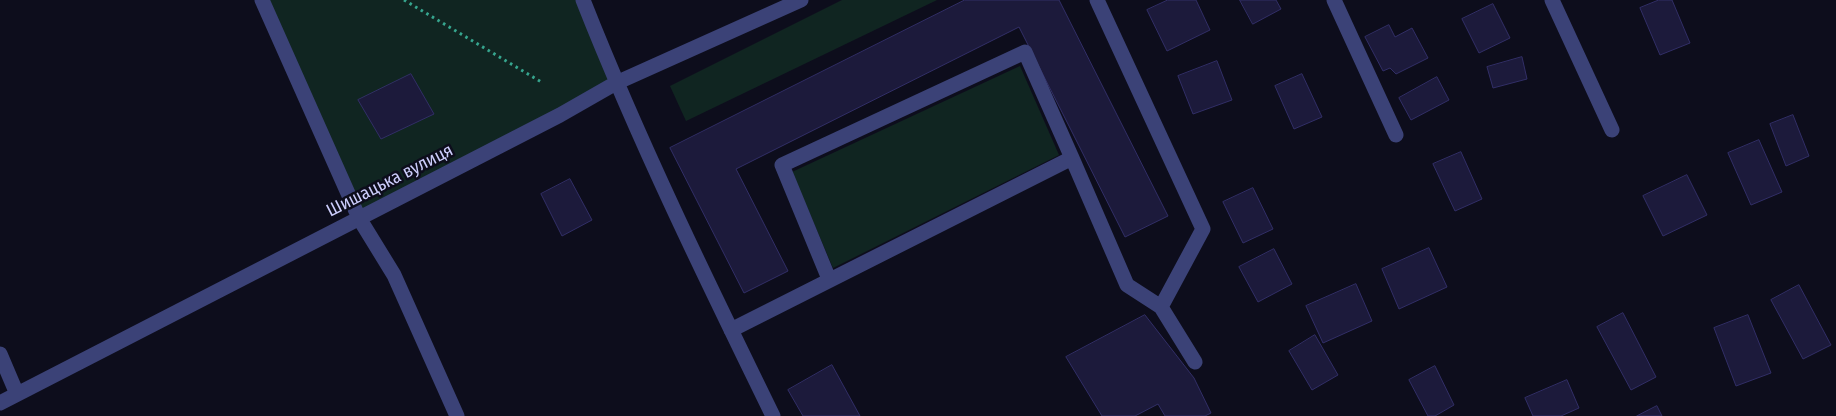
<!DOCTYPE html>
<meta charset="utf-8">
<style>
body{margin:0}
canvas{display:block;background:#0d0d1c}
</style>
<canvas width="1836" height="416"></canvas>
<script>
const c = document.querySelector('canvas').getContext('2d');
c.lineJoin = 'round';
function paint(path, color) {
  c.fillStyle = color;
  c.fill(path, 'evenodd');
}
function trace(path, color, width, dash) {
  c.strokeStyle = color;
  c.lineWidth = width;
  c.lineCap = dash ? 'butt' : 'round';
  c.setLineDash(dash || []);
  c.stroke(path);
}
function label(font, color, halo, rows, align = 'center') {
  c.font = font + ' "Fira Sans Condensed",sans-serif';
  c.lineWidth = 5;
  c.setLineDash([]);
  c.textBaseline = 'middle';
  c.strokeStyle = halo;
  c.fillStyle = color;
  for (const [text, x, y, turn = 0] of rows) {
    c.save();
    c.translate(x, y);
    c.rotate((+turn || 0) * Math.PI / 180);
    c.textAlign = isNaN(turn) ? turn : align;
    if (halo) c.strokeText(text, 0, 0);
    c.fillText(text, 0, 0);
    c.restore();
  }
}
paint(new Path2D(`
 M262,0H583L616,83L359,218Z
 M842,0H937L686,121L670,86Z
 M1020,66L1059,155L833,268L792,172Z`), '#102521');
const building = new Path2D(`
 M965,0H1059L1168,216L1125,237L1019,27L736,169L788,271L744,293L670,148Z
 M1168,0H1196L1210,30L1167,51L1147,10Z
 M1240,0H1276L1281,9L1253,24Z
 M1659,0H1672L1690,43L1660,55L1640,8Z
 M1493,4L1510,38L1479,53L1462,19Z
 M1389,25L1395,37L1412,28L1428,58L1396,74L1390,68L1383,71L1365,37Z
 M1522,57L1527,79L1493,88L1487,67Z
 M1217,61L1232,100L1193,114L1178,76Z
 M411,74L434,114L381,139L358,100Z
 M1302,74L1322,117L1294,129L1275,86Z
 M1437,77L1449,100L1411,120L1399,98Z
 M1793,115L1809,156L1786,166L1770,124Z
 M1759,140L1782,192L1751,205L1728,153Z
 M1461,152L1482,199L1455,211L1433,164Z
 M1687,175L1707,215L1663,236L1643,196Z
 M570,179L592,220L562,236L541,194Z
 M1253,188L1273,229L1243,243L1223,202Z
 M1429,248L1447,287L1399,309L1382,269Z
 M1274,249L1292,284L1258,302L1239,267Z
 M1356,284L1372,321L1323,343L1306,306Z
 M1799,285L1831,345L1803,359L1771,300Z
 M1623,313L1656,377L1631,390L1597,327Z
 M1145,315L1194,378L1211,413L1205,416H1165L1158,404L1135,416H1102L1066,357Z
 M1748,315L1771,373L1736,386L1714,328Z
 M1315,335L1338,375L1312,390L1289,351Z
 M832,365L860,416H803L788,390Z
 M1435,366L1454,405L1435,416H1428L1409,380Z
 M1567,380L1579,408L1561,416H1533L1525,398Z
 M1657,406L1662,416H1637Z`);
paint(building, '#1c1a3b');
trace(building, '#312e66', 1);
trace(new Path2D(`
 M404,0L543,83`), '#36a58e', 3, [2.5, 4]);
trace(new Path2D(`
 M262,0L359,218L394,275L457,416
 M583,0C639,142 706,279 773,416
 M1097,0L1203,229L1161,307L1195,362
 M1334,0L1396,135
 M1552,0L1612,130
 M829,279L782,165L1025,52L1072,158
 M731,330L1072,158L1127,285L1161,307
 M0,354L17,394
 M0,403L560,115L616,83L801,0`), '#3b4277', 15);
label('18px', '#cccdfb', '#0d0d1c', [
 ["Шишацька вулиця",390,181,-27]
]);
</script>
